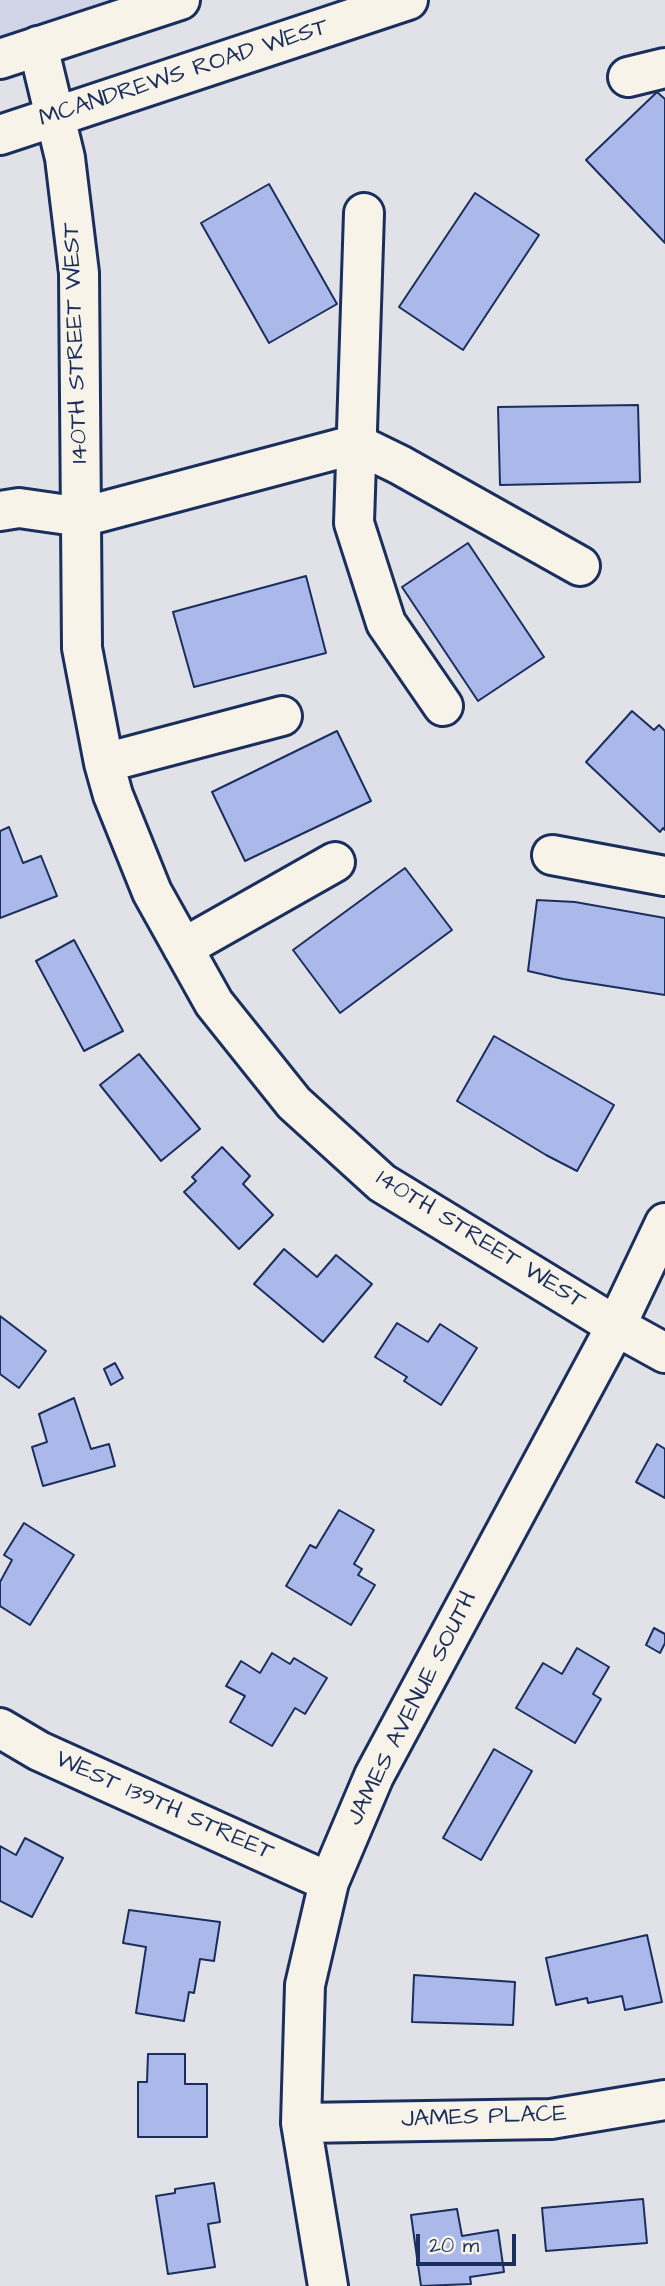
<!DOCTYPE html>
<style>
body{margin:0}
#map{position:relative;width:665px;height:2286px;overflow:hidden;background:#e0e2e8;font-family:"Architects Daughter",sans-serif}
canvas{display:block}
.scale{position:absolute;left:416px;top:2234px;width:100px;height:32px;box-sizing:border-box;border:4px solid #1b2f5e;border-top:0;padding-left:9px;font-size:21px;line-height:24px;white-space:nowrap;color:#1b2f5e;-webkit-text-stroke:5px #f7f3e8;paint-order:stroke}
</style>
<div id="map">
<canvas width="665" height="2286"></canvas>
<div class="scale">20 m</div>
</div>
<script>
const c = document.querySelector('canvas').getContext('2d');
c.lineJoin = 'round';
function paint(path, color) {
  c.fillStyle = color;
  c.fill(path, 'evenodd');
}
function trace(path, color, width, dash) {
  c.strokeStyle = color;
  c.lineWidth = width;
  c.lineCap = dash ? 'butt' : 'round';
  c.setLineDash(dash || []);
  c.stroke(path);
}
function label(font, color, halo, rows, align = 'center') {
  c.font = font + ' "Architects Daughter",sans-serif';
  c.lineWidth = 5;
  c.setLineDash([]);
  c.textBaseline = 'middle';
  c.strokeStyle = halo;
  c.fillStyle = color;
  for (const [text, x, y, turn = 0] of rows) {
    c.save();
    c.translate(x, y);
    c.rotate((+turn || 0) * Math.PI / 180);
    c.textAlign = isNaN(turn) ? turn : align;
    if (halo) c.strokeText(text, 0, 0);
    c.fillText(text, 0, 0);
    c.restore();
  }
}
paint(new Path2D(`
 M0,0H180L0,59Z`), '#d0d6e8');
const building = new Path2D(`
 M657,92L665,99V243L586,160Z
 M269,184L337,304L269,343L201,223Z
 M475,193L539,235L463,350L399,307Z
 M638,405L640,482L500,485L498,407Z
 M468,543L544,657L478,701L402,587Z
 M306,576L326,653L194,687L173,612Z
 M632,711L654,730L659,725L665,731V830L663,828L660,832L586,762Z
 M337,731L371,801L245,861L212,792Z
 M9,827L23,863L41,856L57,896L0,918V831Z
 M405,868L452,930L340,1013L293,950Z
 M537,900L575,902L665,918V995L563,979L528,971Z
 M74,940L123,1031L84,1051L36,961Z
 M494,1036L614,1105L577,1171L546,1155L457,1101Z
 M139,1054L200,1129L161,1161L100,1085Z
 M222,1147L250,1176L243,1184L273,1215L239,1249L184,1192L196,1181L192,1177Z
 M284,1249L317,1277L336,1255L372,1284L323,1342L254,1284Z
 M0,1316L46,1351L19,1388L0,1374Z
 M397,1323L428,1342L440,1324L477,1348L441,1405L404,1381L407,1377L375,1357Z
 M115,1363L123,1378L111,1385L104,1369Z
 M74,1398L91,1449L109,1444L115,1466L43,1486L32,1447L47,1442L39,1414Z
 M657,1444L665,1449V1498L636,1482Z
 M339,1510L374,1530L354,1564L362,1569L358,1575L375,1585L351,1625L286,1586L310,1545L316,1548Z
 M24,1523L74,1555L30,1625L0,1606V1582L12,1560L4,1555Z
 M654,1628L665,1634V1643L660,1653L646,1645Z
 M577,1648L609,1667L593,1694L601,1699L575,1743L516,1708L543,1663L562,1674Z
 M272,1653L290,1664L294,1658L327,1678L305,1714L295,1708L272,1746L230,1722L245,1696L226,1686L241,1661L260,1673Z
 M494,1749L532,1771L481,1860L443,1838Z
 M25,1838L63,1858L32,1917L0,1901V1846L16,1855Z
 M129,1910L220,1922L214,1961L200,1959L194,1993L189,1992L184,2021L136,2013L146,1947L123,1943Z
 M647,1935L662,2002L625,2010L622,1996L588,2003L587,1998L556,2005L546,1958Z
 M414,1975L515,1982L513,2025L412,2022Z
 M148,2054H185V2084H207V2137H138V2082H147Z
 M214,2183L220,2222L208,2224L215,2267L168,2274L156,2196L175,2193V2189Z
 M643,2199L647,2243L546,2251L542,2208Z
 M457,2209L462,2236L498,2230L504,2272L470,2277L471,2284L421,2286L411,2215Z`);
paint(building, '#aab9e9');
trace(building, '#1b2f5e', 2);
const minor = new Path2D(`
 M38,46L65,158L79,273L82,648L104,763L113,795L152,892L214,1003L294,1103L382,1183L616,1326L665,1353
 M628,77L665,68
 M364,213L354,523L386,623L443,706
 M357,444L400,465L580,566
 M0,511L19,508L82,517L357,444
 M104,763L282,716
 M552,855L665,876
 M183,948L335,862
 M0,1728L39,1751L329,1882
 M301,2123L551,2119L665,2100
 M328,2286L301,2123L305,1985L329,1882L374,1776L616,1326L665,1223`);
const major = new Path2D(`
 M0,59L180,0
 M0,135L408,0`);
trace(minor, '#1b2f5e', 44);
trace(major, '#1b2f5e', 44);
trace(minor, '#f7f3e8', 38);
trace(major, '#f7f3e8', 38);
label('24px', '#1b2f5e', '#f7f3e8', [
 ["MCANDREWS ROAD WEST",184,74,-18],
 ["140TH STREET WEST",77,343,-92],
 ["140TH STREET WEST",480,1241,32],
 ["JAMES AVENUE SOUTH",413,1709,-63],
 ["WEST 139TH STREET",164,1807,24],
 ["JAMES PLACE",484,2118,-2]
]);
</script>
